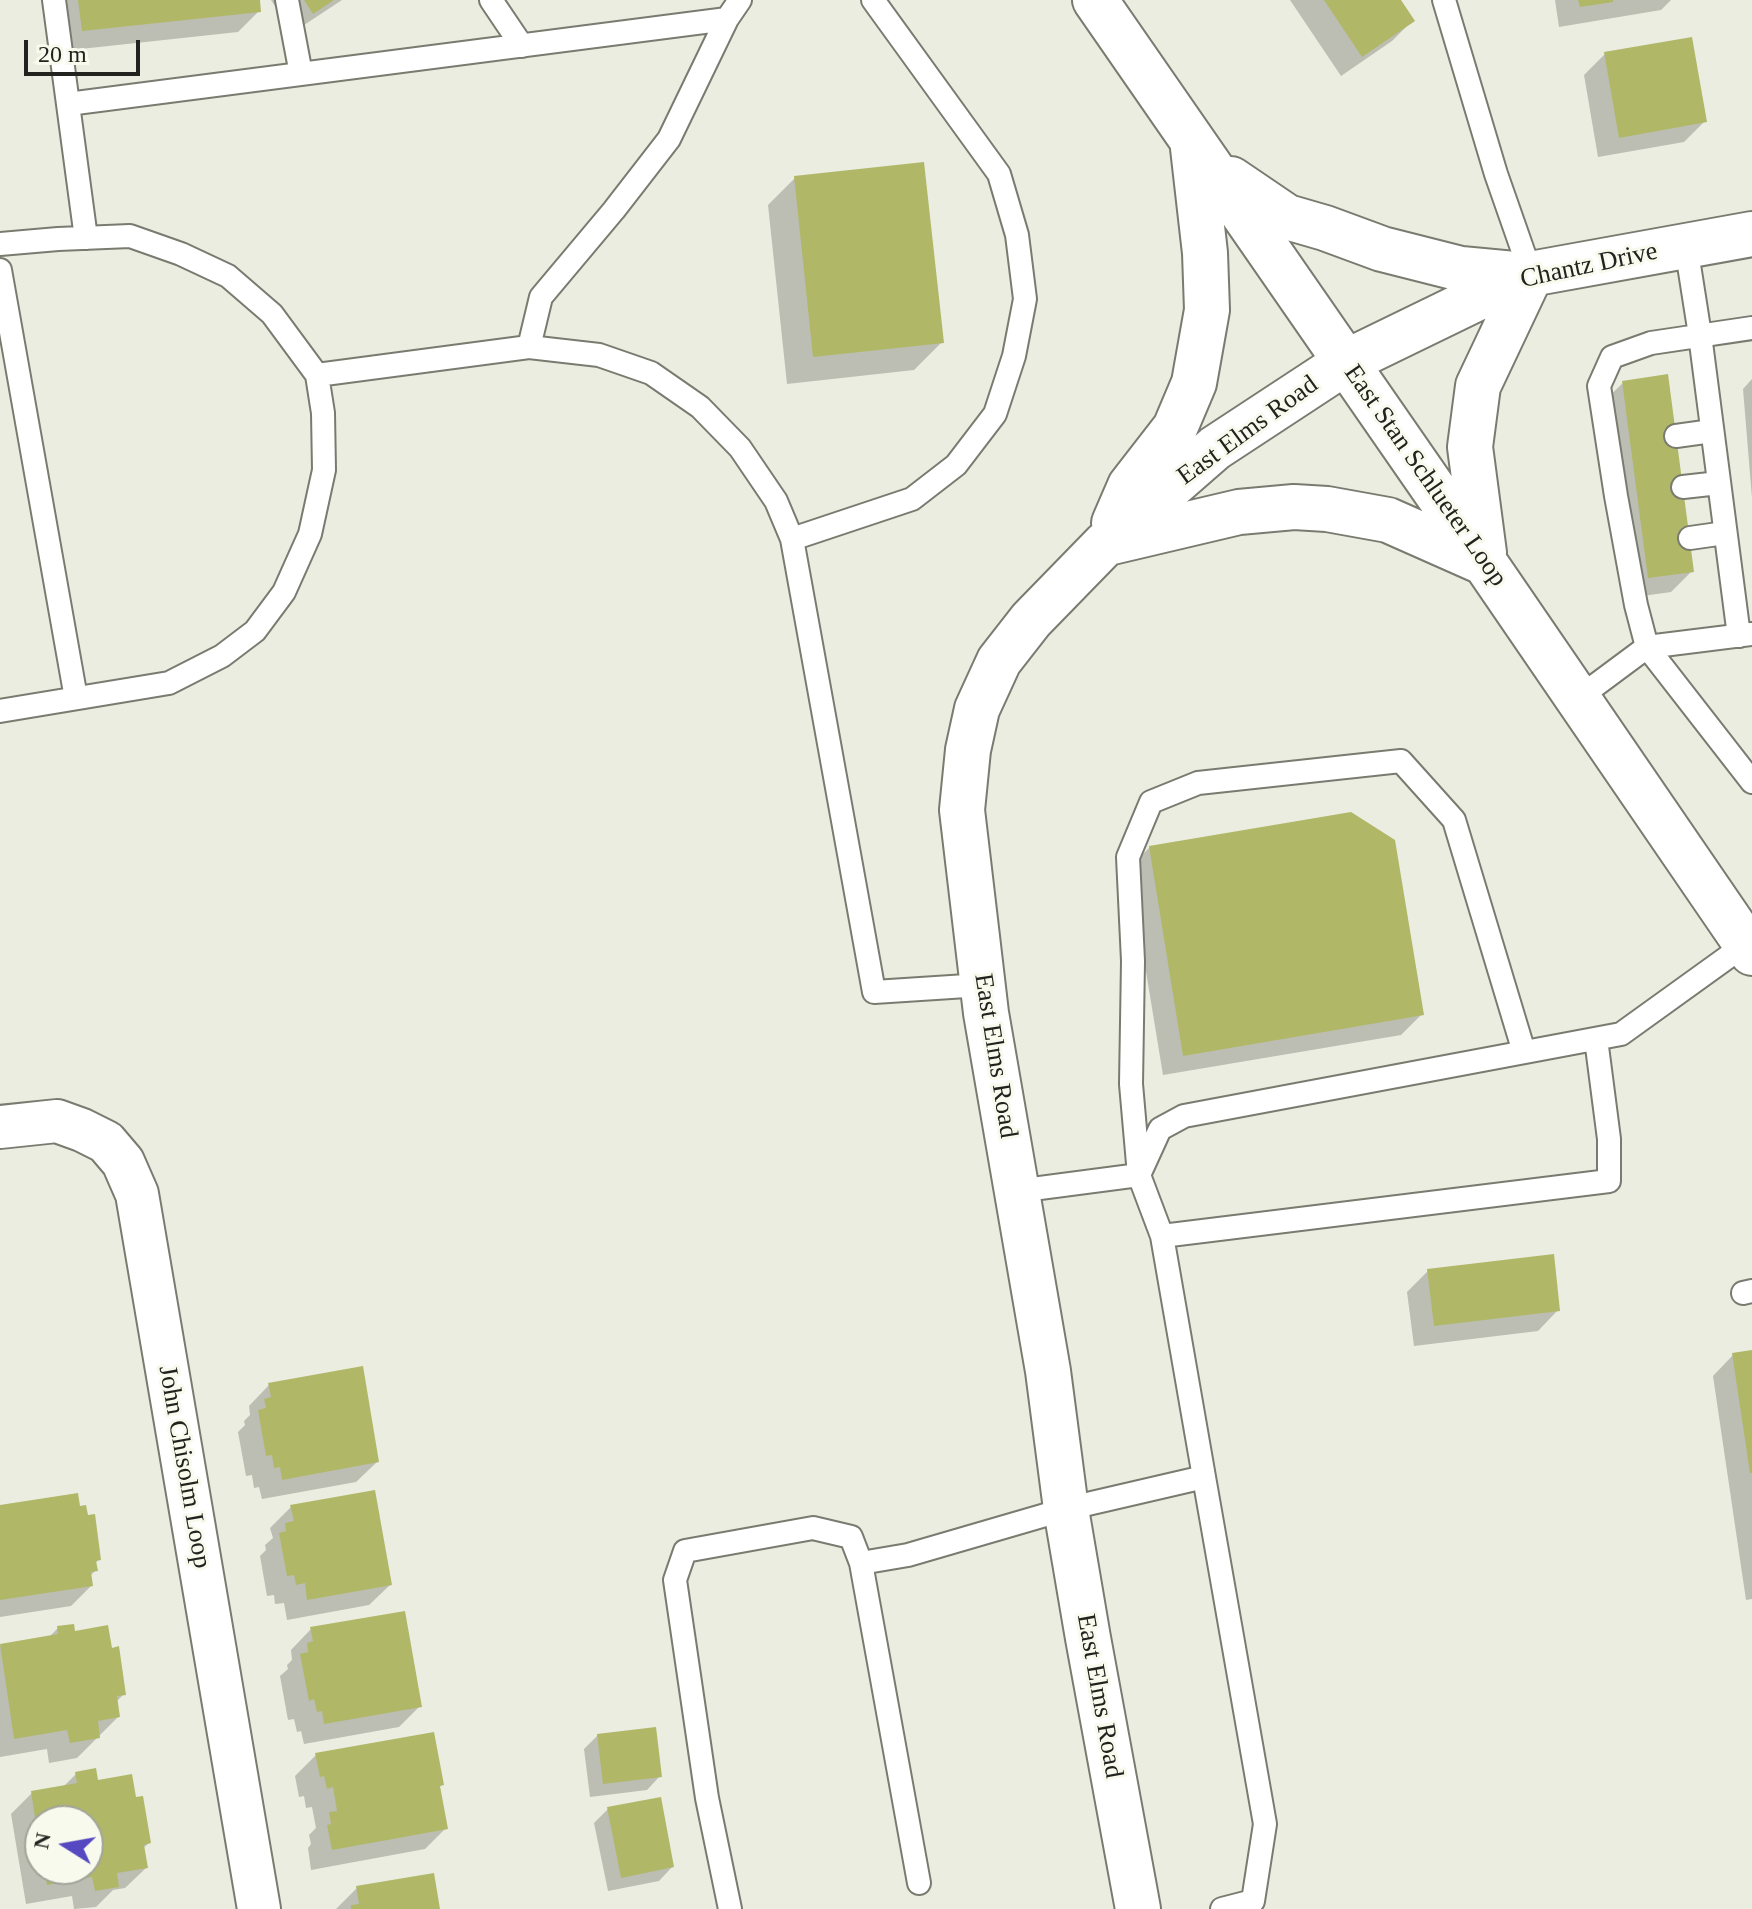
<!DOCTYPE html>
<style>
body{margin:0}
#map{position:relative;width:1752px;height:1909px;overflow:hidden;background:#ebede0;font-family:Georgia,serif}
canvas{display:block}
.north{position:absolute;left:24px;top:1805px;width:80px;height:80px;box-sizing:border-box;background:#f8faed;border:2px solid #a2a49a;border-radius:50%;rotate:281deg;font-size:22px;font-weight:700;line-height:32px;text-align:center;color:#22221e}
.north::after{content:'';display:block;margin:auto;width:28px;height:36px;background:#5548c0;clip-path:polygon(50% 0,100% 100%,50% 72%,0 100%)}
.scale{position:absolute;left:24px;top:40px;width:116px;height:36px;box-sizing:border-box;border:4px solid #22221e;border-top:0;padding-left:10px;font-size:24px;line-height:28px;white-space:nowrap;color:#22221e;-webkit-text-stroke:6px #f8faed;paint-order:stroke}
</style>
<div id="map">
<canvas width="1752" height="1909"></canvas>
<div class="north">N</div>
<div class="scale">20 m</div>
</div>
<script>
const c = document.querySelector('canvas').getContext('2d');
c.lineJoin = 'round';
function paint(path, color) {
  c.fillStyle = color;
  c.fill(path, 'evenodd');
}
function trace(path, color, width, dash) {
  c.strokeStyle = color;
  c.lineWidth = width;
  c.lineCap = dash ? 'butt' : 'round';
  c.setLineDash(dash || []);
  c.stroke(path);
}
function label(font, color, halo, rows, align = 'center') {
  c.font = font + ' Georgia,serif';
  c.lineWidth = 6;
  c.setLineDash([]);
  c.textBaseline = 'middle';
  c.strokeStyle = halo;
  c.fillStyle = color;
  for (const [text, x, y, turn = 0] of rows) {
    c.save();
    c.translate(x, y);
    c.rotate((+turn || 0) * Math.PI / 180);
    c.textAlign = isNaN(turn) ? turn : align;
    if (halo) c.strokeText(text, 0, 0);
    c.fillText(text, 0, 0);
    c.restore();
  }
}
paint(new Path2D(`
 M56,0H258L259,11L238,32L62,51Z
 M271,0H342L292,33Z
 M1290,0H1399L1413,20L1392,41L1341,76Z
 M1555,0H1671L1661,10L1559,27Z
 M1605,54L1705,121L1684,142L1598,157L1584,75Z
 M795,178L942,342L914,370L787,384L768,205Z
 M1752,379V498L1743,389Z
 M1623,383L1692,571L1671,592L1628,598L1602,403Z
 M1150,847L1422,1014L1401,1035L1163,1075L1129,868Z
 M1428,1271L1558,1310L1538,1331L1414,1346L1407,1292Z
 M1752,1352V1599L1746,1600L1713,1376L1733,1355Z
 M269,1385L377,1462L356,1482L262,1499L259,1487L254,1488L252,1475L246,1476L238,1432L245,1425L244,1421L250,1415L249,1406Z
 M0,1507L78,1508L99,1559L95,1564L96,1570L90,1576L91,1586L71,1606L0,1617Z
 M291,1507L390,1585L369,1605L287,1620L284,1603L275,1604L274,1595L267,1596L260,1556L266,1550L265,1545L273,1538L270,1528Z
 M58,1628L73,1633L124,1694L116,1702L118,1717L77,1758L49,1763L47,1749L0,1757V1646L48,1638Z
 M311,1629L420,1706L399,1727L304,1744L301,1731L297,1732L294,1719L288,1720L280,1676L288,1669L287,1665L292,1660L291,1650Z
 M598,1735L660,1776L647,1790L590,1797L584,1749Z
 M316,1755L442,1785L439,1787L446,1828L425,1849L311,1870L308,1848L311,1844L309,1835L316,1828L312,1807L306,1808L304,1796L299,1797L295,1776Z
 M76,1774L134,1799L149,1843L142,1849L146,1868L125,1888L113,1890L96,1907L74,1909L72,1896L26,1904L11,1814L32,1793L62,1788ZM40,1821H88V1869H40Z
 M608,1809L672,1867L659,1881L608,1891L594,1823Z
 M357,1888L438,1909H336Z`), '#0003');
paint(new Path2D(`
 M78,0H260L261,12L82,31Z
 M304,0H334L313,14Z
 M1324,0H1401L1415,21L1362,57Z
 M1578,0H1613V2L1580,7Z
 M1692,37L1707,122L1619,138L1604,52Z
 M924,162L944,343L813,357L794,176Z
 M1668,374L1694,572L1648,578L1622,381Z
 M1351,812L1395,840L1424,1015L1183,1056L1149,846Z
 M1554,1254L1560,1311L1434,1326L1427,1269Z
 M1752,1350V1473H1750L1732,1353Z
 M363,1366L379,1462L282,1480L280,1467L274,1468L272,1455L266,1456L258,1410L266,1408L264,1399L271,1397L268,1383Z
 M375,1490L392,1585L307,1600L305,1583L296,1585L294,1575L287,1576L279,1533L286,1531L285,1523L294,1521L290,1505Z
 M78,1493L80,1506L86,1505L88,1515L95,1514L101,1560L96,1561L98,1571L91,1572L93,1586L0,1600V1505Z
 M405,1611L422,1707L324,1724L322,1711L317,1712L314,1699L309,1701L300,1654L308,1652L307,1643L313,1641L310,1627Z
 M74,1624L75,1631L108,1625L112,1648L119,1646L126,1695L117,1696L120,1717L98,1721L100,1738L70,1743L67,1730L14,1739L0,1644L58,1634L57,1626Z
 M656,1727L662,1777L603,1784L597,1734Z
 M434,1732L444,1785L440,1786L448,1829L332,1850L327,1825L331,1824L329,1812L337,1811L333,1787L327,1789L324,1776L320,1777L315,1753Z
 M96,1768L98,1780L132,1774L136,1797L143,1796L151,1843L144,1845L148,1868L117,1873L119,1887L95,1891L92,1877L47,1885L44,1869H88V1821H40V1837H38L31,1791L77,1783L75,1772Z
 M661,1797L674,1867L621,1878L607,1807Z
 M434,1873L440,1909H351V1905L359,1904L356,1886Z`), '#b0b767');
const lane = new Path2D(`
 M54,0L86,238
 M287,0L301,74
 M491,0L522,46
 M1444,0L1496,174L1531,274
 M68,104L727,19
 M0,244L58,239L130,236L181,254L228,276L272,314L317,375L323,413L324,470L310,534L284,592L255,631L222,656L169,683L0,711
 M1686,246L1700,335L1739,636
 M0,270L76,698
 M1752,328L1651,343L1612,357L1599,386L1616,496L1636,605L1647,647L1752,782
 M529,347L541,297L614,210L669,139L727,19L740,0
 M317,375L529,347L599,355L651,373L700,407L740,448L776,501L792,539L874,992L982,985
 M1676,436L1712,431
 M1683,487L1719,483
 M1690,538L1725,533
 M792,539L912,499L956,465L995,414L1014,356L1025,299L1017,235L999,174L873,0
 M1577,699L1647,647L1752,634
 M1017,1191L1139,1175L1160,1129L1184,1116L1621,1034L1746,944
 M1162,1236L1609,1181V1139L1596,1039
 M1743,1293L1752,1291
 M1204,1477L1265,1824L1253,1901L1222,1909
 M861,1563L919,1883
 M730,1909L707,1798L675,1580L685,1551L813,1528L851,1537L861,1563L908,1555L1066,1509L1204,1477L1162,1236L1139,1175L1131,1084L1133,961L1128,857L1151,802L1198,783L1401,761L1454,820L1524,1052`);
const street = new Path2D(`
 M0,1127L57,1121L82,1130L106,1142L123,1162L137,1194L259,1909`);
const secondary = new Path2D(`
 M1095,0L1485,563L1752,953
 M1231,179L1287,217L1325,228L1382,249L1461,269L1525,275
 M1114,523L1130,486L1175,428L1194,383L1207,310L1205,253L1193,148
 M1112,542L1239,512L1294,507L1327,509L1388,520L1485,563
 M1484,553L1470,447L1478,386L1531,274
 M1138,1909L1088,1638L1066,1509L1048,1371L986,1013L962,810L968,750L977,709L999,661L1031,620L1105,544L1215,448L1346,362L1525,275L1752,234`);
trace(lane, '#7a7b70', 26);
trace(street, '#7a7b70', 46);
trace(secondary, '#7a7b70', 48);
trace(lane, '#fff', 22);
trace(street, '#fff', 42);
trace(secondary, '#fff', 44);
label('26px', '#22221e', '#f8faed', [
 ["Chantz Drive",1589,266,-12],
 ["East Elms Road",1248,431,-36],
 ["East Stan Schlueter Loop",1425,476,55],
 ["East Elms Road",995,1056,81],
 ["John Chisolm Loop",184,1467,80],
 ["East Elms Road",1099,1696,80]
]);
</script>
